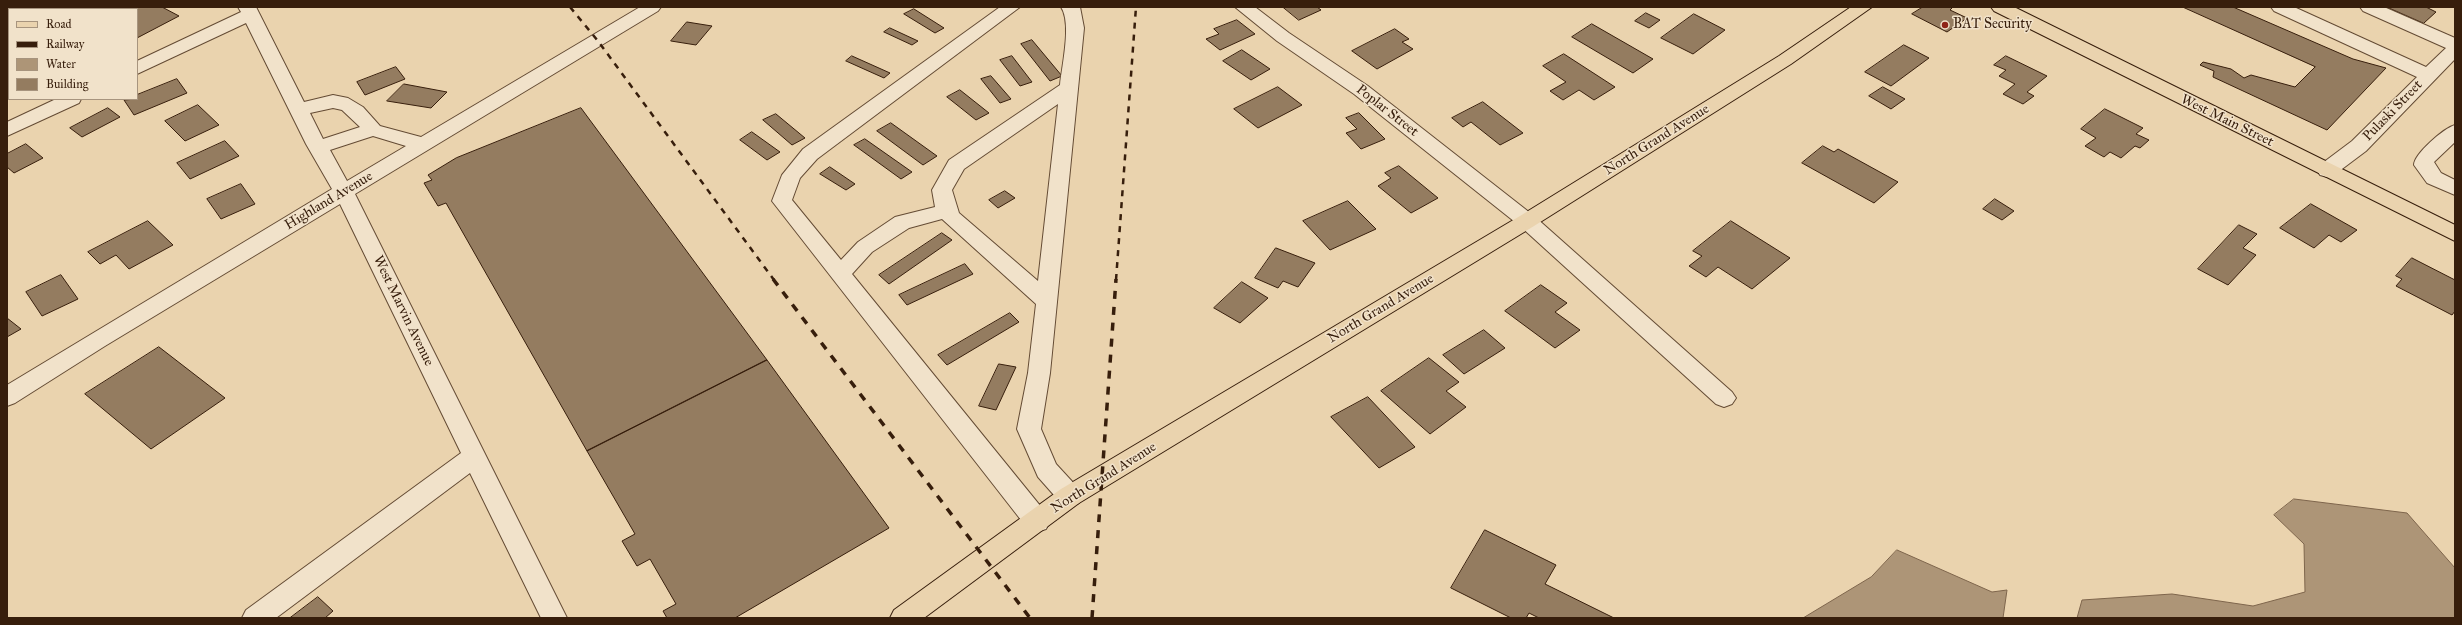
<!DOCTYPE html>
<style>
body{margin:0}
#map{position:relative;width:2462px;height:625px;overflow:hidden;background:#ead3ae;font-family:"IM FELL Great Primer",serif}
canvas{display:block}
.frame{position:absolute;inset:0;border:8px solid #371e0c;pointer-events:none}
.legend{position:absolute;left:8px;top:8px;width:130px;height:92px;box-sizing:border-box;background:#f1e2ca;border:1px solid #a7947e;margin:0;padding:5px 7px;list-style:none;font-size:12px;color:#371e0c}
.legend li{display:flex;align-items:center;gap:8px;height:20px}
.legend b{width:20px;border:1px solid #a7947e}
</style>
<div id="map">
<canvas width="2462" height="625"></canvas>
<div class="frame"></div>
<ul class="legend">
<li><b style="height:5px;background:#ead3ae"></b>Road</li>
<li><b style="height:5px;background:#371e0c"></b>Railway</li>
<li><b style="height:11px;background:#ad9577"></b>Water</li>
<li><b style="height:11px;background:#947c60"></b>Building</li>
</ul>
</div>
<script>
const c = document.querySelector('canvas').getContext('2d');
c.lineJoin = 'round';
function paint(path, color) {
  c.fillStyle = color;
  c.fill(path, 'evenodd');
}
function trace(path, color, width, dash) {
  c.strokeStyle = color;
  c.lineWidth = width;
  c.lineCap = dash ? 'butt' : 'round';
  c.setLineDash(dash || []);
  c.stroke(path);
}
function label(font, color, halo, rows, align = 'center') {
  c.font = font + ' "IM FELL Great Primer",serif';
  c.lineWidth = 3;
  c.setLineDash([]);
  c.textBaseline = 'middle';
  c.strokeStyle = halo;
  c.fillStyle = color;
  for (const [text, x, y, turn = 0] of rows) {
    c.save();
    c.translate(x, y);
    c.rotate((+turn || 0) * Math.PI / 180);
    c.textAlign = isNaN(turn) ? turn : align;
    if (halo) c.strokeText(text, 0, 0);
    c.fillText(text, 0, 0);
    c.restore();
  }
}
const water = new Path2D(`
 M2294,499L2407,513L2455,568V618H2077L2082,600L2172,594L2253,606L2305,592L2304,544L2274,515Z
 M1897,550L1992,592L2007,590L2003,618H1803L1871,577Z`);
paint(water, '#ad9577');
trace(water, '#7e654c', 1);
const building = new Path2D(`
 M136,7H162L179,16L137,38V9H132Z
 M1283,7H1317L1321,10L1299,20Z
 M1923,7H1950L1952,8L1950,10L1967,18L1947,32L1912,14Z
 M2183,7H2233L2353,59L2386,68L2327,130L2213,77L2214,71L2200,65L2203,62L2231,69L2244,78L2251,75L2295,87L2315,67Z
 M2387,7H2426L2436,12L2424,23Z
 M914,9L944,28L935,33L904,14Z
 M1646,13L1660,20L1649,28L1635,21Z
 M1694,14L1725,30L1693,54L1661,38Z
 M1237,20L1255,34L1220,50L1206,39L1219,34L1214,29Z
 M687,22L712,26L696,45L671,41Z
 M1592,24L1653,59L1633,73L1572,37Z
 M890,28L918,41L912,45L884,32Z
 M1395,29L1409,39L1402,42L1413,49L1377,69L1352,51Z
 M1032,40L1062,76L1050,81L1021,44Z
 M1904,45L1929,58L1891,86L1865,72Z
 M1242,50L1270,69L1251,80L1223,61Z
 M1564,54L1615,87L1594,100L1579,90L1563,100L1550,91L1566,82L1543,66Z
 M852,56L890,73L884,78L846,61Z
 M1012,56L1032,82L1020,86L1000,60Z
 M2006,56L2047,76L2027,92L2034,96L2023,104L2003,94L2015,84L1999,76L2006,70L1994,65Z
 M396,67L405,79L365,95L357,82Z
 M991,76L1011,99L1000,103L981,79Z
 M177,79L187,93L134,115L124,100L137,99V95Z
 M404,84L447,92L431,108L387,101Z
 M1278,87L1302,105L1258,128L1234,109Z
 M1883,87L1905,99L1891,109L1869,96Z
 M960,90L989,113L976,120L947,97Z
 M1483,102L1523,133L1500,145L1471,122L1463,127L1452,118Z
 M198,105L219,125L185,141L165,121Z
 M108,108L120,117L82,137L70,128Z
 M581,108L767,360L587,451L446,203L438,206L424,183L432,180L428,175L456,158Z
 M2105,109L2143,128L2136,134L2149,140L2140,148L2135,146L2121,158L2110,152L2104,157L2085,146L2096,138L2081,129Z
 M1359,113L1385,139L1361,149L1346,133L1357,129L1346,118Z
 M776,114L805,138L792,145L763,120Z
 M891,123L937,156L923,165L877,131Z
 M752,132L780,152L767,160L740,140Z
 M865,139L912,172L901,179L854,145Z
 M225,141L239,156L190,179L177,163Z
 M26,144L43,158L14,173L7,167V154Z
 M1823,146L1834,152L1838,149L1898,182L1874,203L1802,163Z
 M1399,166L1438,198L1411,213L1378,186L1391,178L1385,173Z
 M830,167L855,184L846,190L820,174Z
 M241,184L255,204L221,219L207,199Z
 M1005,191L1015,198L998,208L989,200Z
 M1995,199L2014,211L2002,220L1983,209Z
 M1348,201L1376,229L1330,250L1303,221Z
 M2311,204L2357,230L2341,242L2329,235L2314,248L2280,228Z
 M148,221L173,245L129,269L116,255L100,264L88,252Z
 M1731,221L1790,258L1752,289L1718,267L1706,277L1689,266L1702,256L1693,251Z
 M2239,225L2257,234L2243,248L2256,255L2228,285L2198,269Z
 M942,233L952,240L889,284L879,275Z
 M1276,248L1315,263L1298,287L1283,281L1278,288L1255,278Z
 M2412,258L2455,280V311L2452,315L2396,286L2402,279L2396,276Z
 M965,264L973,274L907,305L899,295Z
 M61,275L78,299L42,316L26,292Z
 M1242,282L1268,298L1240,323L1214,308Z
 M1541,285L1567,303L1555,312L1580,330L1555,348L1505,311Z
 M1010,313L1019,322L947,365L938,355Z
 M7,318L21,329L7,337Z
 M1484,330L1505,348L1464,374L1443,355Z
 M159,347L225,398L151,449L85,394Z
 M1429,358L1459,382L1446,391L1466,407L1430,434L1381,391Z
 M767,360L889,528L735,618H667L663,611L676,604L650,559L637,566L622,541L635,534L587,451Z
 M999,364L1016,367L996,410L979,406Z
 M1368,397L1415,447L1379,468L1331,417Z
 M1485,530L1556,565L1545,584L1614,618H1539L1529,613L1526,618H1511L1451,588Z
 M318,597L333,611L325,618H290Z`);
paint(building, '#947c60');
trace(building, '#371e0c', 1);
const minor = new Path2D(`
 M238,7H256L304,102L333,95L348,98L363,107L380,126L421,137L640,7H661L658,11L355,194L567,618H541L470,473L276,618H242L246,610L461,453L340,204L105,346L15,403L7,406V385L332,189L306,144L246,23L137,74V61L241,12ZM333,108L342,110L360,127L323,139L310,113ZM373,136L406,146L347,181L330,150Z
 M1000,7H1020L817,159L800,178L792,200L841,260L858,242L895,217L935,207L932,190L949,160L1060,85C1062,65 1072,23 1061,7H1080L1084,28L1050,373L1041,429L1056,464L1079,489L1082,496L1079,503L1070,506L1061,503L1038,477L1017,429L1028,373L1036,304L942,219L909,228L872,252L852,274L1046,513L1050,521L1046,529L1037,532L1028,529L772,201L782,175L803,149ZM1058,104L1038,281L959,213L952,190L964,169Z
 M1235,7H1255L1289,33L1368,86L1534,216L1732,392L1736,398L1732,404L1724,407L1716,404L1520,226L1354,94L1277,41Z
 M2271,7H2294L2426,67L2446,48L2363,11L2360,7H2384L2455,38V59L2366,151L2334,175L2327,177L2320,175L2317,170L2320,165L2352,141L2417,77L2274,11Z
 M56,99H81L79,103L7,136V122Z
 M2455,125V142L2434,162L2441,173L2455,180V195L2427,183L2414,165C2414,154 2444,128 2455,125Z`);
const major = new Path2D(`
 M1851,7H1872L1791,64L1534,226L1079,503L924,618H890L894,610L1061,489L1520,216L1779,56Z
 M1991,7H2014L2455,225V241L1994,11Z`);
trace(minor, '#644b34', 2);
trace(major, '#371e0c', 2);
paint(minor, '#f1e2ca');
paint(major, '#ead3ae');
trace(new Path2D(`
 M570,7L598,41L774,280
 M1116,280L1136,7`), '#371e0c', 2.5, [6, 6]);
trace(new Path2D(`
 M773,279L1030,618
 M1092,618L1116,279`), '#371e0c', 3.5, [8, 8]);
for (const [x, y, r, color] of [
 [1945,25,4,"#8f2418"]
]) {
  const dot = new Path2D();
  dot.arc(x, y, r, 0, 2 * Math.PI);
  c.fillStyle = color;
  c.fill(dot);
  trace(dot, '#f1e2ca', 1.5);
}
label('14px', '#371e0c', '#f1e2ca', [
 ["BAT Security",1953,25]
], 'left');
label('14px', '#371e0c', '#f1e2ca', [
 ["Poplar Street",1387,111,38],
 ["Pulaski Street",2393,111,-46],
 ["West Main Street",2227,121,26],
 ["North Grand Avenue",1657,140,-32],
 ["Highland Avenue",329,201,-31],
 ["North Grand Avenue",1381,309,-31],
 ["West Marvin Avenue",403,311,64],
 ["North Grand Avenue",1104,478,-32]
]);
</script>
